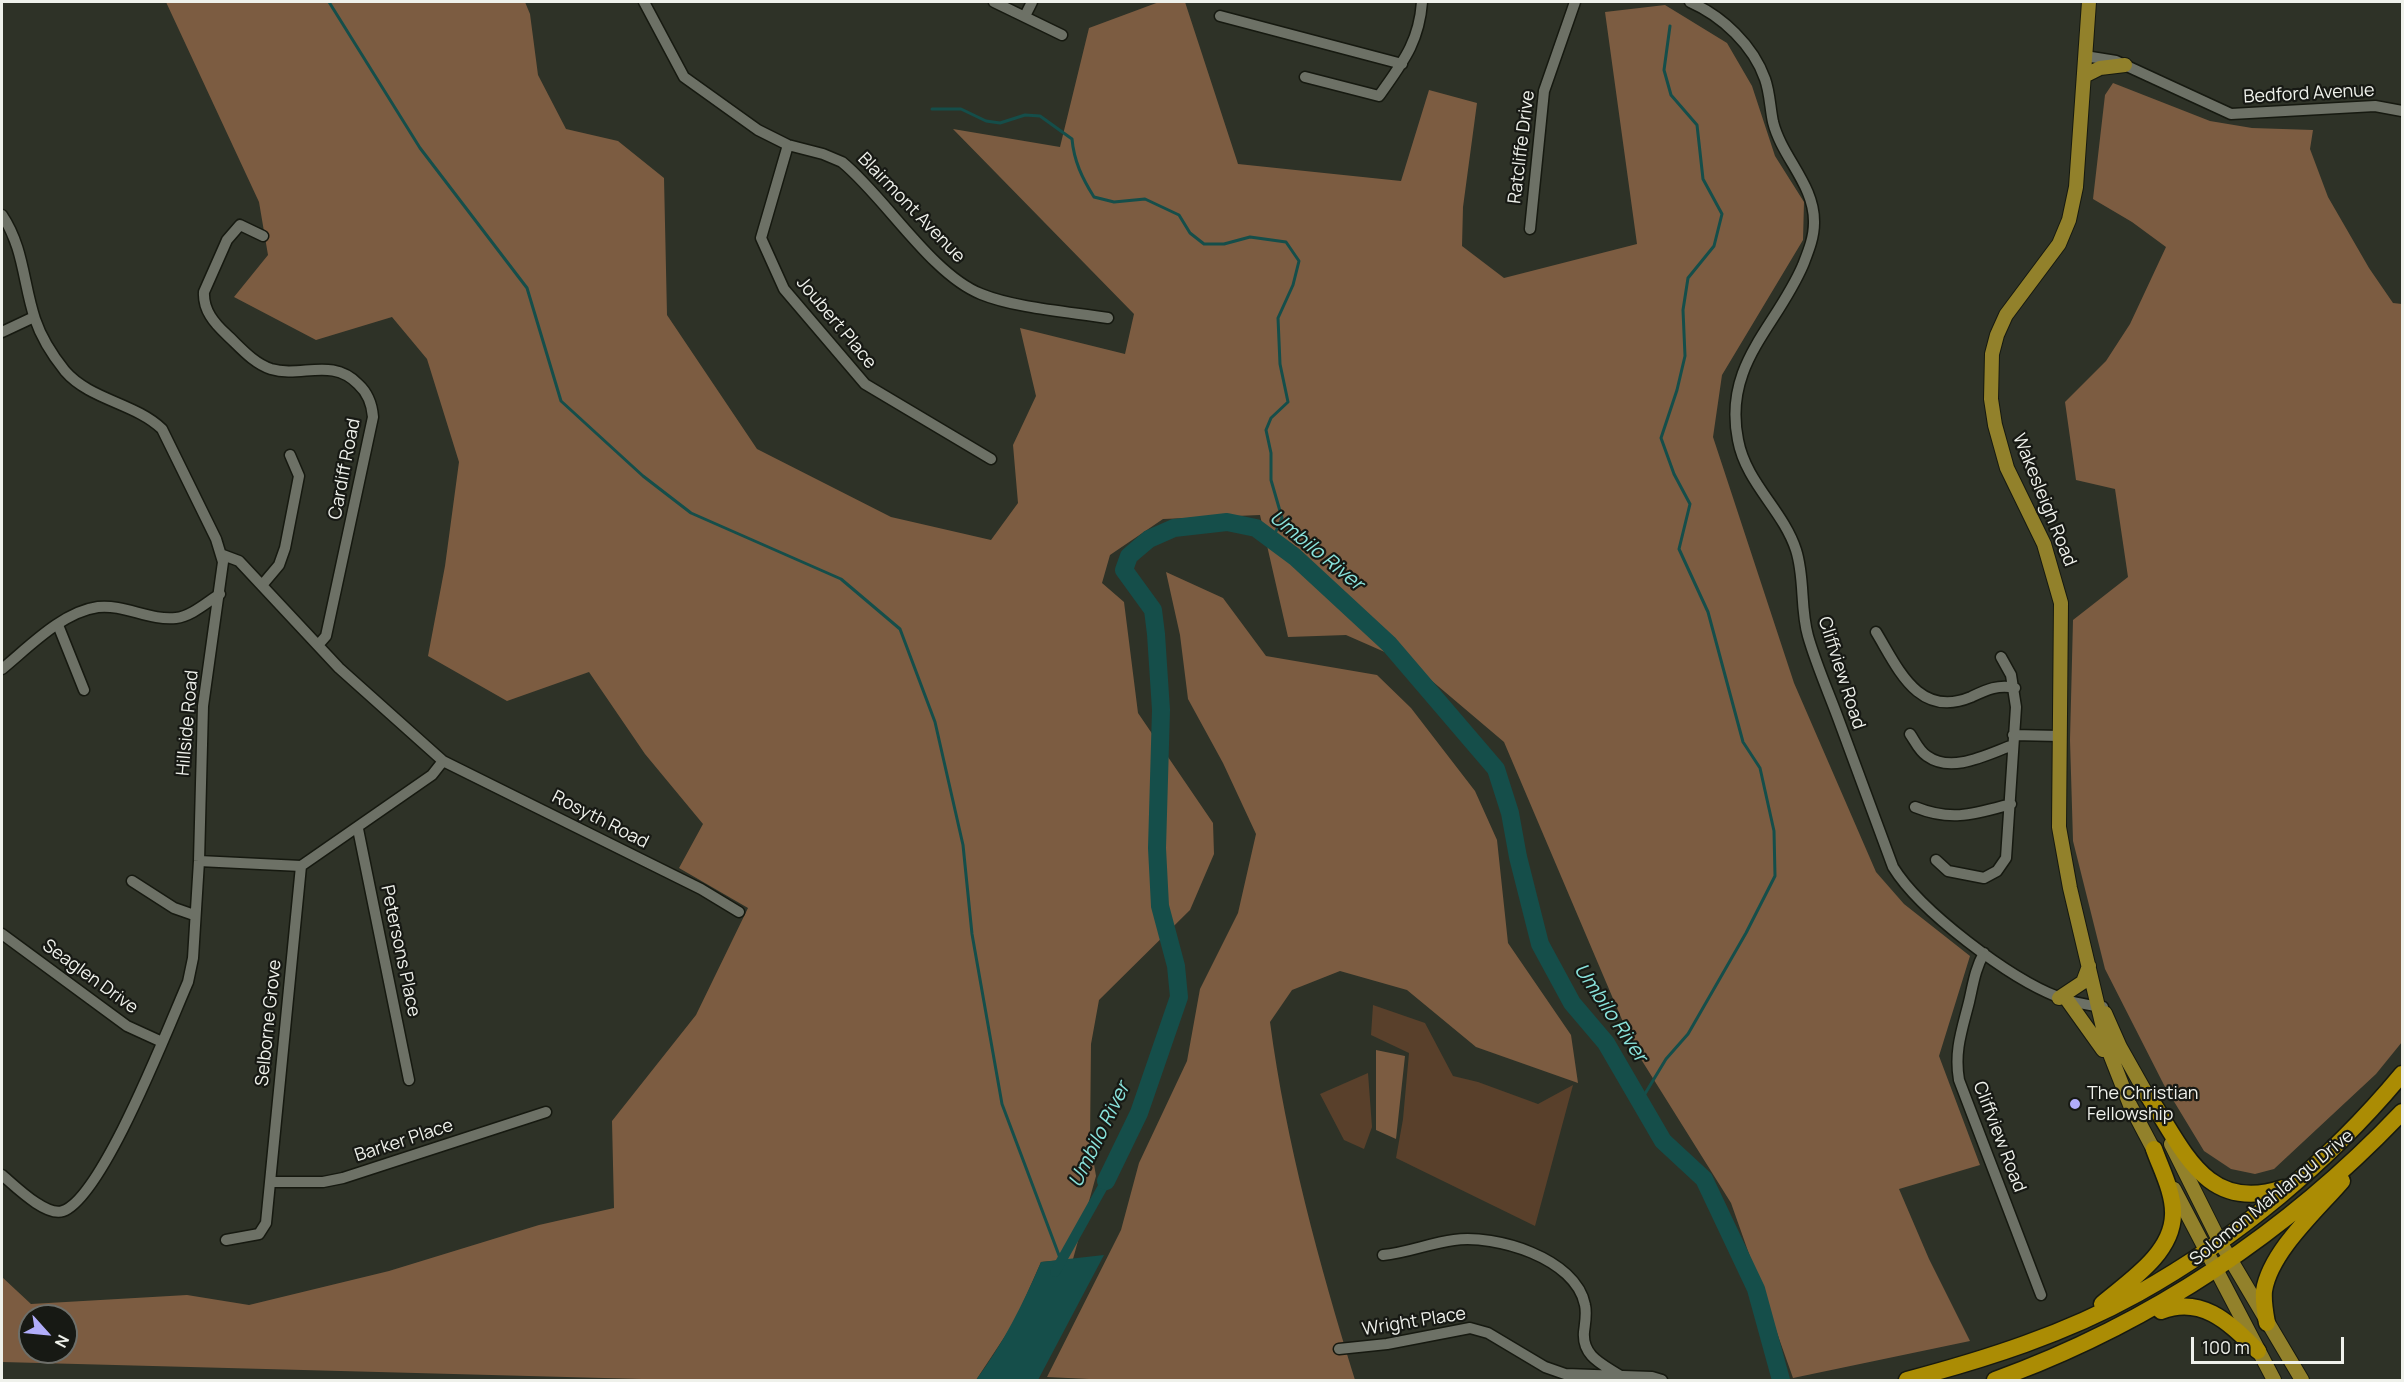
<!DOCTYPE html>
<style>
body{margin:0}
#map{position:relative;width:2404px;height:1382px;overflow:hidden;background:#2e3227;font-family:Manrope,sans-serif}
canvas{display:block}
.frame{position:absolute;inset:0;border:3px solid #eff1eb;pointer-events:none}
.north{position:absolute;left:18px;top:1304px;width:60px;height:60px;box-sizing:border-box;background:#171914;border:2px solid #6d6f6a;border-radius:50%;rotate:117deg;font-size:16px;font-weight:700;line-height:24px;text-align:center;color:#eff1eb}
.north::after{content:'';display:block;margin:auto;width:21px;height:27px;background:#b1adfa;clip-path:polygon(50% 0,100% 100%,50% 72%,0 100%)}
.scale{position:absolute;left:2191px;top:1337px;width:153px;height:27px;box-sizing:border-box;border:3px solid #eff1eb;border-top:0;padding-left:8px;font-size:18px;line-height:21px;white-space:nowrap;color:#eff1eb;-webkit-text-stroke:4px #171914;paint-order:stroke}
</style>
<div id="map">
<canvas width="2404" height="1382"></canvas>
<div class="frame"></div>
<div class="north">N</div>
<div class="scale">100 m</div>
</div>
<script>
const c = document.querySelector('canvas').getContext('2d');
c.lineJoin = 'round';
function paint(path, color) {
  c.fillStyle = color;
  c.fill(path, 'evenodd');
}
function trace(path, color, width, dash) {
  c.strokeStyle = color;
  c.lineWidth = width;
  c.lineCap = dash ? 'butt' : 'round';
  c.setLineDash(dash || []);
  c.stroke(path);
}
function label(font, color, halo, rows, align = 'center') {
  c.font = font + ' Manrope,sans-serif';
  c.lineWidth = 4.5;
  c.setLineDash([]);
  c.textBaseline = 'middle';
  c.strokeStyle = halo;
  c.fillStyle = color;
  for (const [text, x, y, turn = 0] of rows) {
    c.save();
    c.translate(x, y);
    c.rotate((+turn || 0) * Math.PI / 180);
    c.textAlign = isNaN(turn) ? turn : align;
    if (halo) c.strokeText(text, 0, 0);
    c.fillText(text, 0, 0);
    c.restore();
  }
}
paint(new Path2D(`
 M1373,1005L1425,1023L1453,1076L1478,1082L1538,1104L1573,1085L1535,1226L1396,1158L1403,1119L1409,1053L1371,1035Z
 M1368,1073L1372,1127L1364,1149L1344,1140L1320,1094Z`), '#59402b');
paint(new Path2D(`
 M166,2H525L530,14L538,75L566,129L618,141L664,178L667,315L757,449L891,517L991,540L1018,503L1013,445L1036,396L1020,328L1125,354L1134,314L953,129L1060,147L1089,28L1159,2H1185L1238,164L1401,181L1429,90L1477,103L1463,207L1462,246L1504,278L1637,244L1605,12L1665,5L1727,43L1752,86L1775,156L1804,202L1803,240L1722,375L1713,437L1794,683L1876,872L1904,904L1970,956L1939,1056L1980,1165L1899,1189L1929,1259L1970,1341L1793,1378L1731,1203L1634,1048L1504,742L1412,664L1346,635L1288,637L1260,515L1163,519L1110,555L1102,583L1124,602L1138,713L1213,823L1214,854L1190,910L1099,1000L1091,1044L1090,1141L1096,1176L1073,1259L1041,1262L1015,1321L976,1380H679L2,1362V1277L31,1304L187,1295L249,1305L389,1271L539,1225L614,1208L612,1121L696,1015L748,908L679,868L703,824L645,754L589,672L507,701L428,656L445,566L459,462L427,359L392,317L316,340L234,297L268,255L259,202ZM30,1316H66V1352H30Z
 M2113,83L2210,121L2252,128L2313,130L2310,149L2328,197L2369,268L2393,303L2402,304V1042L2376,1074L2274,1169L2255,1174L2231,1169L2204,1151L2164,1085L2105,969L2073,841L2070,740L2073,620L2128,577L2115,489L2076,480L2065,402L2106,361L2130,324L2166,247L2132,222L2093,199L2105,95Z
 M1166,572L1223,598L1266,656L1377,675L1411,708L1475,791L1497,840L1508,943L1571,1035L1578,1083L1476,1047L1407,990L1340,971L1292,990L1270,1022C1286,1143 1319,1263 1355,1380H1110L1047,1377L1121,1230L1139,1163L1187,1061L1200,989L1238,913L1256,834L1223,763L1188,699L1180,635Z
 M1376,1050L1405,1056L1396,1139L1376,1130Z`), '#7c5c41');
paint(new Path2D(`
 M1104,1255L1038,1380H976C1003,1344 1023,1304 1041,1262Z`), '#154e4a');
trace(new Path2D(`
 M329,2L420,148L527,288L561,401L643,476L691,513L841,579L900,629L935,722L963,845L972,934L1002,1104L1060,1258
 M932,109H961L986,121L1000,123L1025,115L1040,116L1072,139C1074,161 1082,178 1094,197L1114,202L1145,199L1179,215L1190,233L1204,244H1224L1250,237L1286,242L1299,261L1293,285L1278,318L1280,364L1288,402L1271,418L1266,430L1271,453V480L1282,518L1272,540
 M1640,1102L1666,1059L1688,1034L1746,933L1775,876L1774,831L1760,768L1743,742L1708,612L1679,549L1690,504L1674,474L1661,438L1677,390L1685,356L1683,310L1688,278L1714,246L1722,214L1703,179L1697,125L1671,95L1664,70L1670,26`), '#154e4a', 3);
trace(new Path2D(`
 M1055,1272L1106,1181`), '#154e4a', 10);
trace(new Path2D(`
 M1106,1181L1139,1113L1179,997L1176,966L1160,906L1157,848L1161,710L1156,634L1153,610L1124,570L1129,556L1149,539L1174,528L1227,522L1256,528L1295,557L1389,644L1496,769L1510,813L1518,857L1540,944L1572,1003L1606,1043L1663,1141L1704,1179L1756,1289L1781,1380`), '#154e4a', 18);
const minor = new Path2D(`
 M644,2L684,77L758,130L788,145L823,154L842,162C885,197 931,274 981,294C1015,308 1070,312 1108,318
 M994,2L1062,35
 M1690,2C1722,16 1753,45 1765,79C1770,93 1770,108 1773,122C1782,158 1815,185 1814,223C1814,238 1808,252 1803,265C1776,328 1723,364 1738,440C1746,483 1783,510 1796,550C1805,578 1800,608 1808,636C1816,664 1828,691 1838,718C1856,768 1875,817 1893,867C1920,911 2009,978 2058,997C2072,1003 2088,1005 2103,1007
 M1025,16L1032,2
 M1220,16L1402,64
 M2085,56L2116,61L2231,114L2375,106L2402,111
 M1305,77L1379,96C1402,63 1419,43 1422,2
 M788,145L761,238L784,289L865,384L991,459
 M2,215C24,248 23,283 35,319C41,337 53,356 65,371C90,400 135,403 162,429L216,539L223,562L203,706L199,861L193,958L188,982C169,1025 103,1197 63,1211C46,1217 15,1186 2,1175
 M1530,229L1544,91L1575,2
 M263,236L240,225L227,240L204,292C203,310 214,323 227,335C240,347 253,363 271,369C301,378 332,357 358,384C368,393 372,404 373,417L326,636L319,644
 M2,332L34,317
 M263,584L279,565L285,548L299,476L290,455
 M58,625L84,690
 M1876,632C1898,668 1918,719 1971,697C1986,690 1998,684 2015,688
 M2,669C29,647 62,612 98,607C124,604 150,621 176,618C192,616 207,602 220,594
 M1910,734C1915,741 1919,751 1927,756C1952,774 1988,754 2013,745
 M2013,735L2060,736
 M443,761L701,889L739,912
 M1915,807C1952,822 1974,814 2011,804
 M358,829L409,1080
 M1936,860L1948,871L1984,878L1997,871L2006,858L2016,707L2011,675L2001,657
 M199,861L301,866L432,775L443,761L339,668L239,561L223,555
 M132,881L174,908L194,915
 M2,934L127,1026L162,1042
 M1984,953C1975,969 1973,985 1969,1002C1962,1030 1954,1051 1959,1080L2041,1295
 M270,1182H323L343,1178L546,1112
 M226,1240L259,1234L266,1223L301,866
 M1383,1255C1407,1253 1430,1243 1454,1240C1495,1234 1576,1258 1585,1305C1587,1314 1585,1323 1584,1332C1582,1356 1602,1364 1619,1375
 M1339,1349L1387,1344L1470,1328L1488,1333L1545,1367L1565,1374L1652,1377L1662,1380`);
const major = new Path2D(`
 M2089,2L2076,187L2069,220L2059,244L2006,315L1997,335L1992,354L1991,399L1995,425L2007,468L2044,544L2061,603L2059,827L2070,888L2108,1049L2130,1105L2158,1158
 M2084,76L2100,68L2125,65
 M2059,998L2083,982L2089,966
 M2068,1001L2103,1050
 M2105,1013L2120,1047L2151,1102
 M2171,1144L2219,1240L2302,1380
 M2174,1189L2274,1380`);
const highway = new Path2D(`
 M2147,1094C2183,1148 2205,1214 2283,1188
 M2102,1304C2129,1281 2172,1254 2173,1215C2174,1193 2161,1169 2154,1149
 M2161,1311C2203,1295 2230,1324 2258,1351
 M2267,1323C2265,1312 2263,1302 2264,1291C2270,1252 2317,1210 2342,1181
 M1907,1380C1986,1359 2065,1334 2137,1294C2237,1238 2329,1162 2402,1074
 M1995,1380C2150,1324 2288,1232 2402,1112`);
trace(minor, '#161910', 13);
trace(major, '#161910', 16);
trace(highway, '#161910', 19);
trace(minor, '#6d7166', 10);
trace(major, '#92812b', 14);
trace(highway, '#ab8c04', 16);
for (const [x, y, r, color] of [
 [2075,1104,6,"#b1adfa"]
]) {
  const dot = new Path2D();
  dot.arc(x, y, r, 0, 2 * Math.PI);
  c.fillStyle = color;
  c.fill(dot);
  trace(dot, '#171914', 2);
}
label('18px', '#eff1eb', '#171914', [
 ["Bedford Avenue",2309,94,-3],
 ["Ratcliffe Drive",1522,147,-83],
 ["Blairmont Avenue",911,208,46],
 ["Joubert Place",836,323,50],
 ["Cardiff Road",345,469,-79],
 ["Wakesleigh Road",2044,500,68],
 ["Cliffview Road",1841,673,72],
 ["Hillside Road",188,723,-85],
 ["Rosyth Road",600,820,27],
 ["Petersons Place",400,951,78],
 ["Seaglen Drive",90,977,36],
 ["Selborne Grove",269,1023,-84],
 ["Cliffview Road",1999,1137,69],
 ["Barker Place",404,1141,-18],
 ["Solomon Mahlangu Drive",2272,1198,-39],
 ["Wright Place",1414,1322,-9]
]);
label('18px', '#eff1eb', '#171914', [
 ["The Christian",2087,1094],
 ["Fellowship",2087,1115]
], 'left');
label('italic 20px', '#89e3dc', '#171914', [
 ["Umbilo River",1316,551,39],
 ["Umbilo River",1610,1013,56],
 ["Umbilo River",1100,1135,-64]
]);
</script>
